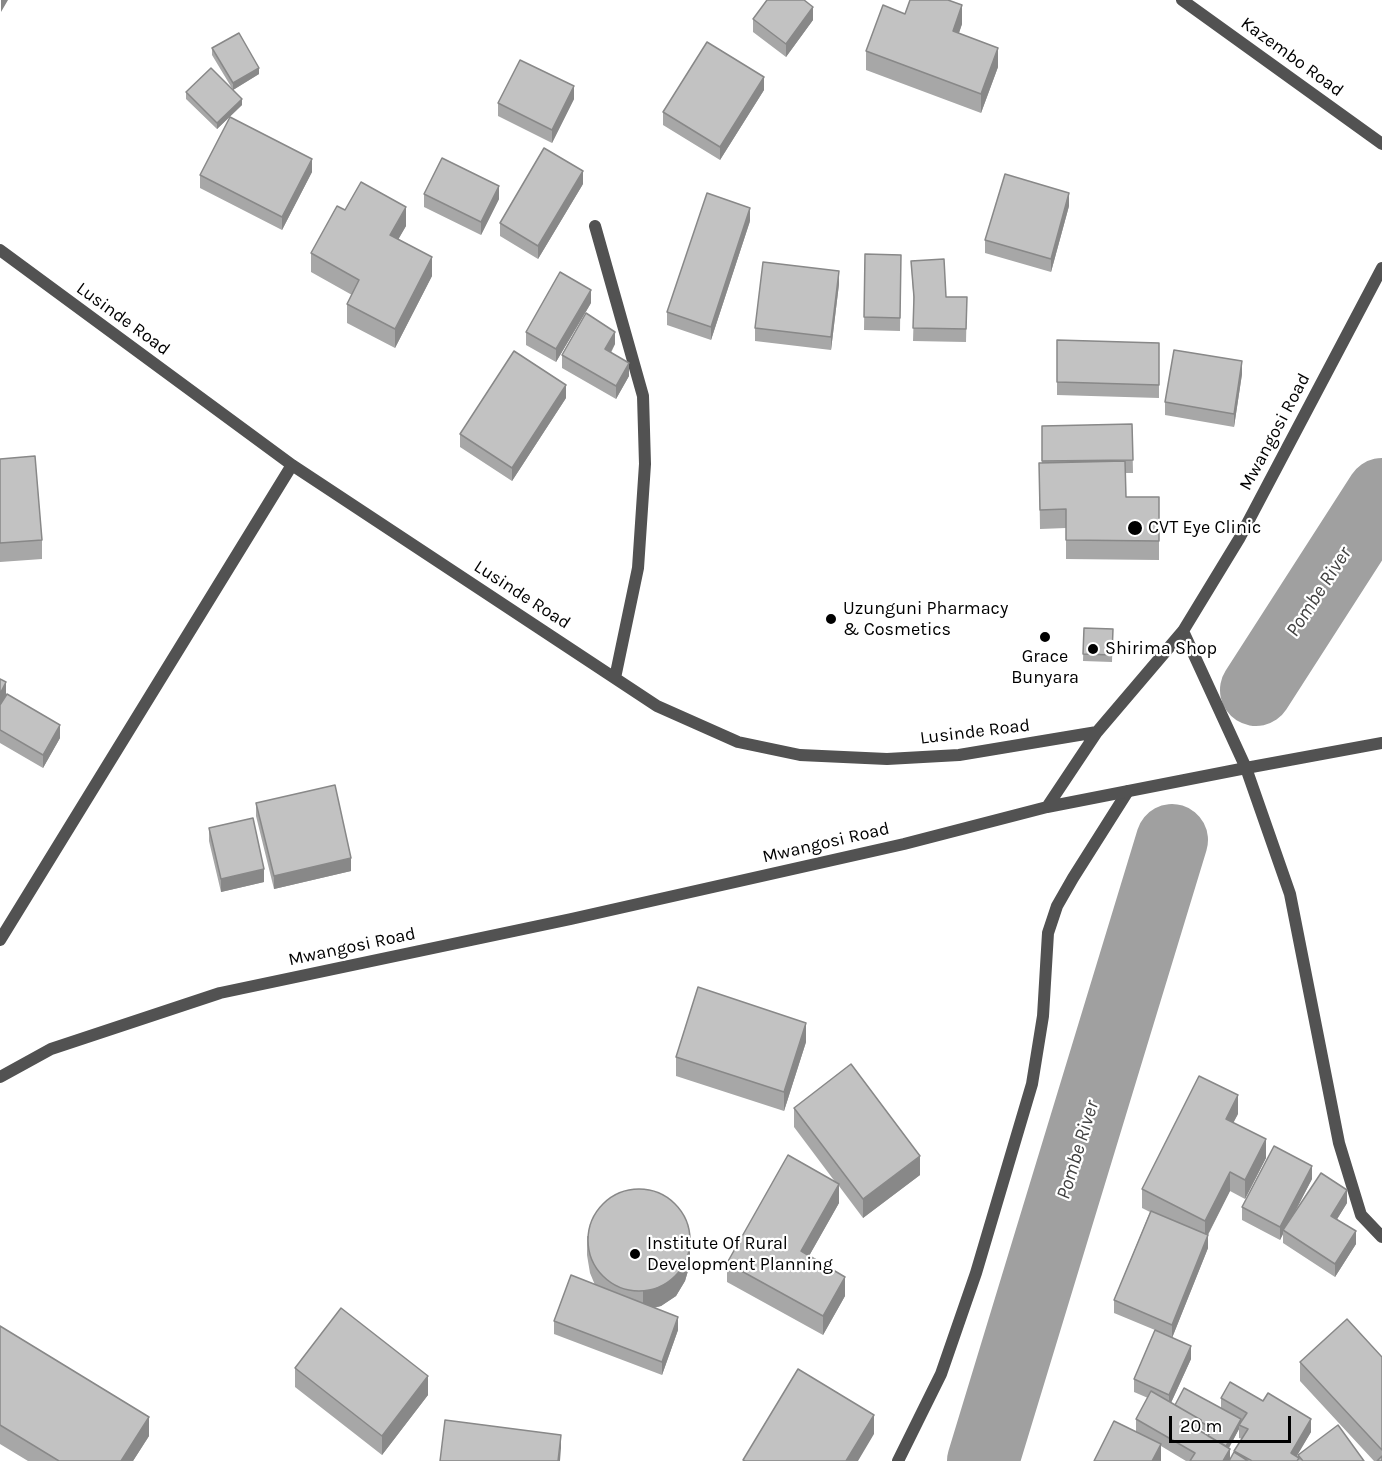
<!DOCTYPE html>
<style>
body{margin:0}
#map{position:relative;width:1382px;height:1461px;overflow:hidden;background:#fff;font-family:Karla,sans-serif}
canvas{display:block}
.scale{position:absolute;left:1169px;top:1416px;width:122px;height:27px;box-sizing:border-box;border:3px solid #000;border-top:0;padding-left:8px;font-size:18px;line-height:21px;white-space:nowrap;color:#000;-webkit-text-stroke:4px #fff;paint-order:stroke}
</style>
<div id="map">
<canvas width="1382" height="1461"></canvas>
<div class="scale">20 m</div>
</div>
<script>
const c = document.querySelector('canvas').getContext('2d');
c.lineJoin = 'round';
function trace(path, color, width, dash) {
  c.strokeStyle = color;
  c.lineWidth = width;
  c.lineCap = dash ? 'butt' : 'round';
  c.setLineDash(dash || []);
  c.stroke(path);
}
function paint(path, color) {
  c.fillStyle = color;
  c.fill(path, 'evenodd');
}
function label(font, color, halo, rows, align = 'center') {
  c.font = font + ' Karla,sans-serif';
  c.lineWidth = 4.5;
  c.setLineDash([]);
  c.textBaseline = 'middle';
  c.strokeStyle = halo;
  c.fillStyle = color;
  for (const [text, x, y, turn = 0] of rows) {
    c.save();
    c.translate(x, y);
    c.rotate((+turn || 0) * Math.PI / 180);
    c.textAlign = isNaN(turn) ? turn : align;
    if (halo) c.strokeText(text, 0, 0);
    c.fillText(text, 0, 0);
    c.restore();
  }
}
trace(new Path2D(`
 M1256,690L1382,494
 M983,1461L1172,840`), '#a0a0a0', 72);
trace(new Path2D(`
 M898,1461L941,1374L976,1273L1032,1084L1043,1016L1048,933L1057,906L1073,878L1128,791`), '#525252', 12);
trace(new Path2D(`
 M1182,0L1382,144
 M595,226L643,396L645,464L638,568L615,678
 M0,250L292,465L657,706L738,742L800,755L887,759L959,755L1097,732
 M1183,631L1246,768L1290,894L1339,1143L1361,1215L1382,1237
 M1047,807L1246,768L1382,743
 M0,940L292,465
 M0,1077L51,1049L220,993L571,919L904,844L1047,807L1097,732L1183,631L1239,539L1382,268`), '#525252', 12);
paint(new Path2D(`
 M905,14L962,24L959,33L998,67L981,113L866,70V51Z
 M753,19L813,20L786,57L753,32Z
 M212,48L259,74L233,90L212,55Z
 M764,90L720,160L663,125V112Z
 M186,92L242,105L217,129L186,99Z
 M574,99L552,143L498,116V103Z
 M312,172L282,230L200,188V175Z
 M583,184L538,259L500,236V223Z
 M424,194L499,199L481,235L424,207Z
 M1069,206L1051,272L985,253V240Z
 M345,210L406,226L398,239L432,276L395,348L347,323V304L352,295L311,272V253Z
 M750,221L711,340L667,325V312Z
 M865,254L901,255L900,331L864,330Z
 M911,261L946,297H967L966,342L913,341L914,307Z
 M839,284L831,350L755,341V328Z
 M591,303L556,362L526,345V332Z
 M1057,340L1159,343V398L1057,395Z
 M615,344L611,353L629,376L616,399L562,368V355Z
 M1242,374L1234,427L1165,415V402Z
 M566,398L512,481L460,447V434Z
 M1132,424L1133,473H1126V497H1159V560L1066,559V528L1040,529L1039,463H1042V426Z
 M0,459L42,540V559L0,562Z
 M1084,628L1113,629L1112,662L1083,661Z
 M0,679L6,695L60,738L43,768L0,743Z
 M256,803L351,871L274,889L256,816Z
 M209,828L264,882L221,892L209,841Z
 M806,1042L784,1111L676,1076V1057Z
 M794,1108L920,1175L863,1218L839,1186V1203L809,1256L845,1296L823,1335L727,1282V1263L836,1183L794,1127Z
 M1238,1114L1233,1122L1266,1158L1245,1199L1230,1191L1208,1235V1248L1172,1338L1191,1359L1171,1403L1175,1405L1221,1408V1398L1311,1432L1296,1456L1298,1457V1455L1364,1461H1186L1161,1446V1461L1136,1432V1419L1148,1398L1134,1392V1379L1155,1330L1114,1313V1300L1150,1212L1142,1208V1189ZM1201,1429L1209,1434L1208,1436L1201,1432ZM1239,1429V1438L1242,1439L1230,1460L1229,1448Z
 M1312,1179L1294,1213L1347,1203L1337,1219L1356,1244L1335,1277L1283,1243V1234L1280,1240L1242,1220V1207Z
 M587,1236L690,1264L685,1281L676,1296L661,1306L654,1308L678,1330L662,1375L554,1334V1321L595,1285L590,1273L587,1255Z
 M0,1326L149,1436L133,1461H28L0,1444Z
 M1382,1357V1461H1374L1300,1381V1362Z
 M295,1368L428,1395L382,1455L295,1387Z`), '#a7a7a7');
paint(new Path2D(`
 M1,0H8L1,12Z
 M962,5V24L953,50V31Z
 M813,7V20L786,57V44Z
 M998,48V67L981,113V94Z
 M259,68V74L233,90V83Z
 M764,77V90L720,160V147Z
 M574,86V99L552,143V130Z
 M242,99V105L217,129V123Z
 M312,159V172L282,230V217Z
 M583,171V184L538,259V246Z
 M499,186V199L481,235V222Z
 M1069,193V206L1051,272V259Z
 M406,207V226L390,254V235Z
 M750,208V221L711,340V327Z
 M432,257V276L395,348V329Z
 M839,271V284L831,350V337Z
 M591,290V303L556,362V349Z
 M615,332V344L605,362V349Z
 M1242,361V374L1234,427V414Z
 M629,363V376L616,399V386Z
 M566,385V398L512,481V468Z
 M6,682V695L0,707V694Z
 M60,725V738L43,768V755Z
 M351,858V871L274,889V876Z
 M264,869V882L221,892V879Z
 M806,1023V1042L784,1111V1092Z
 M1238,1095V1114L1226,1137V1119Z
 M1266,1139V1158L1245,1199V1180Z
 M920,1156V1175L863,1218V1199Z
 M1312,1166V1179L1285,1231L1283,1230V1234L1280,1240V1227Z
 M1230,1172V1191L1205,1240V1221Z
 M839,1184V1203L801,1270V1251Z
 M1347,1190V1203L1331,1229V1216Z
 M1356,1231V1244L1335,1277V1264Z
 M1208,1235V1248L1172,1338V1325Z
 M690,1245V1264L685,1281L676,1296L661,1306L643,1310V1291Z
 M845,1277V1296L823,1335V1316Z
 M678,1317V1330L662,1375V1362Z
 M1191,1346V1359L1169,1407V1395Z
 M428,1376V1395L382,1455V1436Z
 M874,1415V1434L858,1461H846Z
 M149,1417V1436L133,1461H121Z
 M1241,1419V1425H1239V1429L1225,1455V1448Z
 M1311,1419V1432L1294,1461L1291,1453Z
 M1201,1420V1433L1197,1429Z
 M561,1435V1448L560,1461H558Z
 M1161,1444V1461H1152Z
 M1230,1449V1461H1223Z`), '#888');
const building = new Path2D(`
 M767,0H804L813,7L786,44L753,19Z
 M910,0H948L962,5L953,31L998,48L981,94L866,51L883,5L905,14Z
 M239,33L259,68L233,83L212,48Z
 M707,42L764,77L720,147L663,112Z
 M520,60L574,86L552,130L498,103Z
 M211,68L242,99L217,123L186,92Z
 M230,117L312,159L282,217L200,175Z
 M544,148L583,171L538,246L500,223Z
 M442,158L499,186L481,222L424,194Z
 M1005,174L1069,193L1051,259L985,240Z
 M361,182L406,207L390,235L432,257L395,329L347,304L359,280L311,253L337,206L345,210Z
 M707,193L750,208L711,327L667,312Z
 M865,254L901,255L900,318L864,317Z
 M944,259L946,297H967L966,329L913,328L914,297L911,261Z
 M763,262L839,271L831,337L755,328Z
 M560,272L591,290L556,349L526,332Z
 M586,313L615,332L605,349L629,363L616,386L562,355Z
 M1057,340L1159,343V385L1057,382Z
 M1174,350L1242,361L1234,414L1165,402Z
 M514,351L566,385L512,468L460,434Z
 M1132,424L1133,460L1042,461V426Z
 M35,456L42,540L0,543V459Z
 M1125,461L1126,497H1159V541L1066,540V509L1040,510L1039,463Z
 M1084,628L1113,629L1112,655L1083,654Z
 M0,679L6,682L0,694Z
 M7,694L60,725L43,755L0,730V705Z
 M335,785L351,858L274,876L256,803Z
 M253,818L264,869L221,879L209,828Z
 M698,987L806,1023L784,1092L676,1057Z
 M851,1064L920,1156L863,1199L794,1108Z
 M1199,1076L1238,1095L1226,1119L1266,1139L1245,1180L1230,1172L1205,1221L1142,1189Z
 M1274,1146L1312,1166L1280,1227L1242,1207Z
 M788,1155L839,1184L801,1251L845,1277L823,1316L727,1263Z
 M1321,1173L1347,1190L1331,1216L1356,1231L1335,1264L1283,1230Z
 M588 1240a51 51 0 1 1 102 0a51 51 0 1 1-102 0Z
 M1151,1211L1208,1235L1172,1325L1114,1300Z
 M571,1275L678,1317L662,1362L554,1321Z
 M341,1308L428,1376L382,1436L295,1368Z
 M1347,1319L1382,1357V1450L1300,1362Z
 M0,1326L149,1417L121,1461H59L0,1425Z
 M1155,1330L1191,1346L1169,1395L1134,1379Z
 M798,1369L874,1415L846,1461H745L743,1460Z
 M1230,1382L1263,1401L1268,1393L1311,1419L1291,1453L1299,1458L1297,1461H1252L1234,1451L1248,1429L1239,1425L1247,1413L1221,1398Z
 M1184,1388L1241,1419L1226,1446L1208,1436L1212,1428L1201,1422V1420L1175,1405Z
 M1151,1391L1201,1420L1197,1429L1230,1449L1223,1461H1190L1195,1453L1136,1419Z
 M445,1420L561,1435L558,1461H440Z
 M1114,1421L1161,1444L1152,1461H1094Z
 M1338,1425L1364,1461H1303L1298,1455Z
 M1234,1452L1248,1461H1229Z
 M1382,1456V1461H1377Z`);
paint(building, '#c2c2c2');
trace(building, '#888', 1.5);
for (const [x, y, r, color] of [
 [1135,528,8,"#000"],
 [831,619,6,"#000"],
 [1045,637,6,"#000"],
 [1093,649,6,"#000"],
 [635,1254,6,"#000"]
]) {
  const dot = new Path2D();
  dot.arc(x, y, r, 0, 2 * Math.PI);
  c.fillStyle = color;
  c.fill(dot);
  trace(dot, '#fff', 2);
}
label('18px', '#000', '#fff', [
 ["Kazembo Road",1292,57,36],
 ["Lusinde Road",123,319,36],
 ["Mwangosi Road",1275,432,-62],
 ["Lusinde Road",522,595,33],
 ["Lusinde Road",975,732,-7],
 ["Mwangosi Road",826,843,-13],
 ["Mwangosi Road",352,947,-12]
]);
label('18px', '#000', '#fff', [
 ["CVT Eye Clinic",1148,528],
 ["Uzunguni Pharmacy",843,609],
 ["& Cosmetics",843,630],
 ["Shirima Shop",1105,649],
 ["Grace",1045,657,"center"],
 ["Bunyara",1045,678,"center"],
 ["Institute Of Rural",647,1244],
 ["Development Planning",647,1265]
], 'left');
label('italic 20px', '#414141', '#fff', [
 ["Pombe River",1319,592,-57],
 ["Pombe River",1078,1150,-73]
]);
</script>
